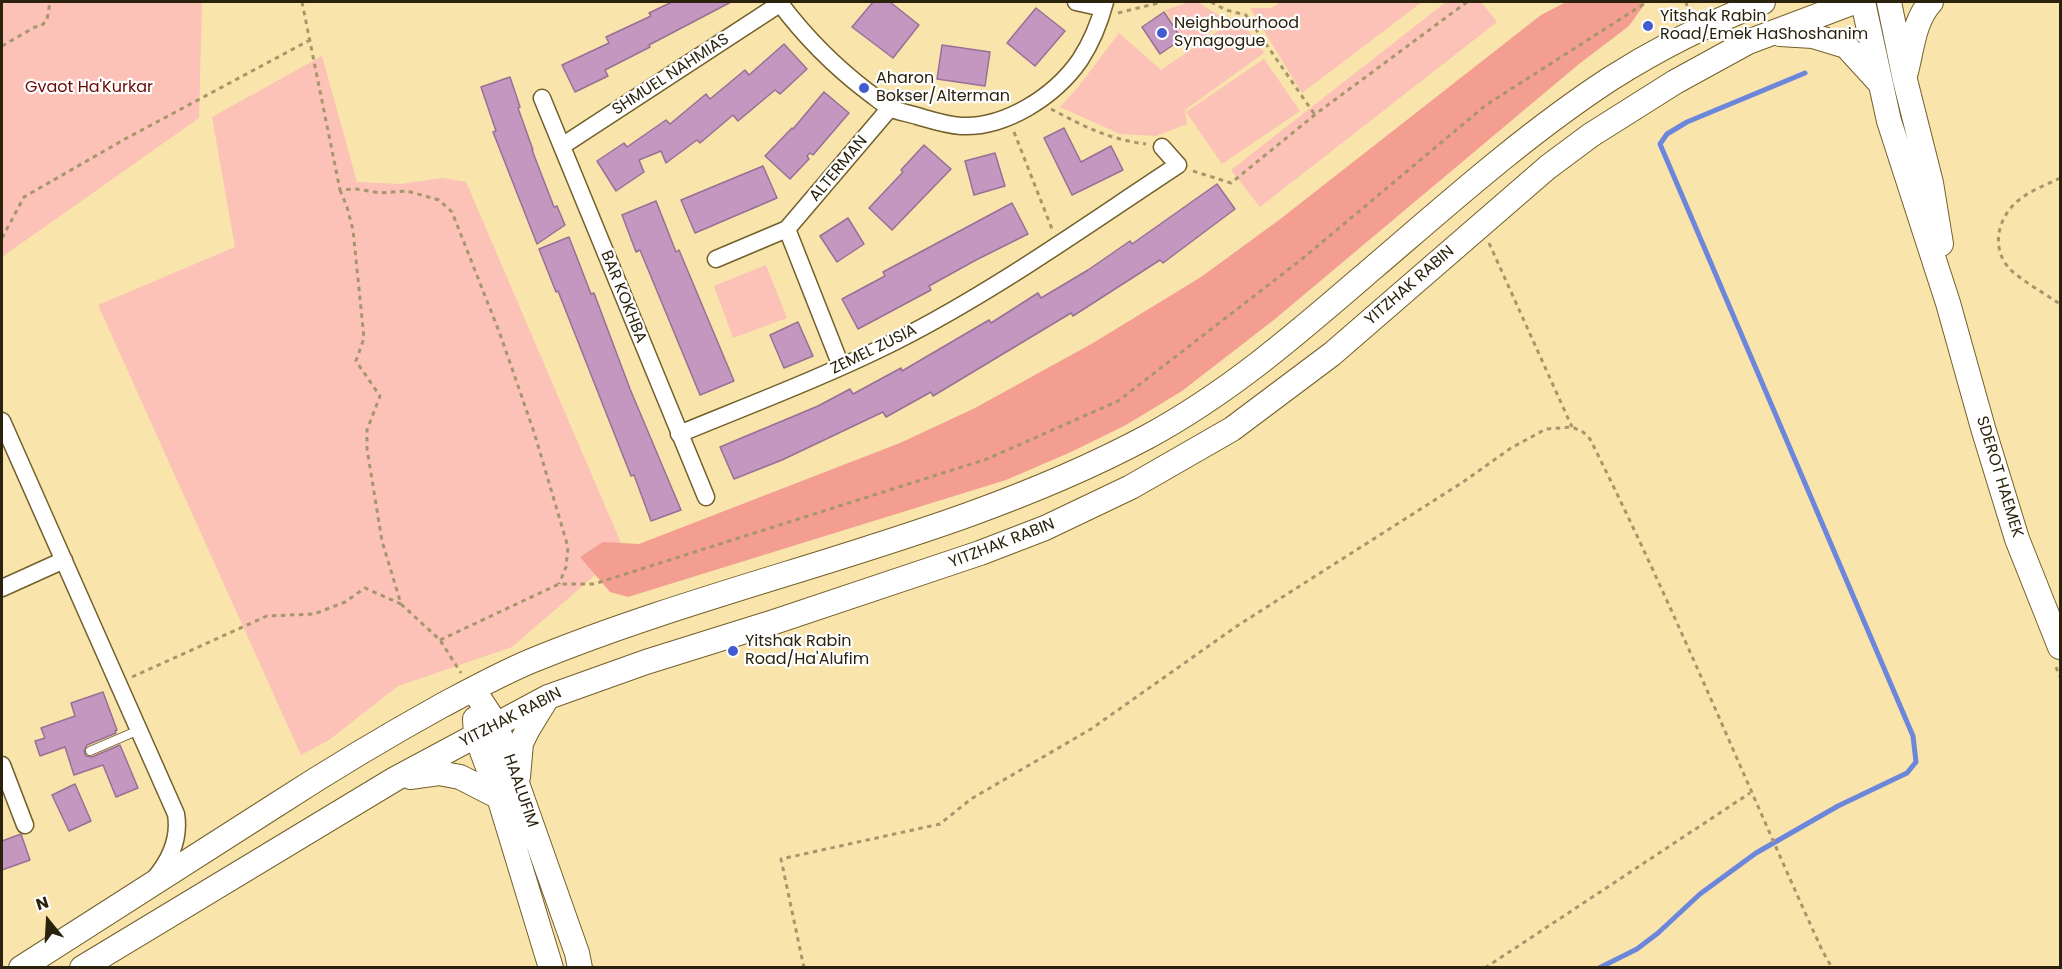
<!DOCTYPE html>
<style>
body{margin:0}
#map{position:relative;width:2062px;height:969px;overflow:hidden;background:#f9e4ac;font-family:Poppins,sans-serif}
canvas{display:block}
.frame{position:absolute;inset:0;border:3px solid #2a220c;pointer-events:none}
.north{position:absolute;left:18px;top:891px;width:60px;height:60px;-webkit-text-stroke:4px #fff;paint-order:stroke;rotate:342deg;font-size:16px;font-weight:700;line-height:24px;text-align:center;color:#2a220c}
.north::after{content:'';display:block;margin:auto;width:21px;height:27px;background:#2a220c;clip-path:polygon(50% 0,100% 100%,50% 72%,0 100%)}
</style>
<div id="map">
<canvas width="2062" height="969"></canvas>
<div class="frame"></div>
<div class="north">N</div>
</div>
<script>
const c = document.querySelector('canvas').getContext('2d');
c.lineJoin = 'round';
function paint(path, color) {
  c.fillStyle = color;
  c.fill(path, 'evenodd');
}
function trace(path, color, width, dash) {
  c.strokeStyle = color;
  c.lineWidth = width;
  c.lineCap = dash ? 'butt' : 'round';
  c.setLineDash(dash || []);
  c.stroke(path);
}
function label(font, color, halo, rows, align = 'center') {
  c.font = font + ' Poppins,sans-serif';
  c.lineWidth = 4.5;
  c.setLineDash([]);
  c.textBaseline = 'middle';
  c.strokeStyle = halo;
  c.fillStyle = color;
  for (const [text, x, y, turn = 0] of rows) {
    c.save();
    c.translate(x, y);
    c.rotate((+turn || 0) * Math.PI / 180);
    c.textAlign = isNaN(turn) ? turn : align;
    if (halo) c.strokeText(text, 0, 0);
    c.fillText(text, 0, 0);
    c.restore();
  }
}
paint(new Path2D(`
 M2,2H202L199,118L2,257Z
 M1190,2H1199L1205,7L1227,20L1189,48L1165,10Z
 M1281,2H1422L1302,93L1250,8H1271Z
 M1446,2H1481L1497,22L1260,207L1231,170Z
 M1239,17L1264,53L1185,110L1187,124L1156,136L1120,134L1060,107L1079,86L1119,33L1161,70Z
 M322,56L357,182L401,184L442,178L466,182L624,550L512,647L398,686L329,740L301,755L98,305L235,247L212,117Z
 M1264,59L1300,111L1222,164L1186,112Z
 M766,265L787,318L733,338L714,286Z`), '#fcc1b7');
paint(new Path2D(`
 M1566,2H1646L1629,26L1579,64L1275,319L1182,391L1126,425L1071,452L1006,480L628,597L610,592L580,557L603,542L639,544L900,443L975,408L1093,343L1201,277L1279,220L1541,15Z`), '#f39e90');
trace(new Path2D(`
 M1599,968L1637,949L1658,933L1700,894L1756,853L1838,806L1907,773L1916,762L1913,736L1660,144L1667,134L1687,122L1805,73`), '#6c86db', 5);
const building = new Path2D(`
 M672,2H731L649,45L650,47L605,70L608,76L575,92L562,65L609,43L606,37L651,16L649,13Z
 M873,2H890L919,25L893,58L852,27Z
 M1036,8L1065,31L1035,66L1007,43Z
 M1164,12L1182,39L1160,54L1142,27Z
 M784,44L807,69L780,94L775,90L738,121L733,115L700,143L697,140L666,163L661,151L639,160L644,172L616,191L597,161L624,143L627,147L666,120L670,124L706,94L710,99L745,70L749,75Z
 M942,45L990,52L985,86L937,79Z
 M510,77L520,107L518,108L533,150H532L554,207L557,206L565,225L537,244L493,132L496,131L481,87Z
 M824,92L849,113L813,155L810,153L807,156L809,159L790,179L765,156L792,128L793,129Z
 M1064,128L1081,162L1111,146L1123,170L1072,195L1044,138Z
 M924,145L951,169L892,230L869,208L903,172L901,170Z
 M995,153L1005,186L974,195L965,161Z
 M763,166L777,198L695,233L681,200Z
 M1217,184L1235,209L1163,263L1160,260L1073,316L1071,313L933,396L931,392L886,417L883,412L782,460L734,479L720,447L818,406L850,389L853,394L901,368L902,371L989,320L991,323L1038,293L1041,298L1088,270L1130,241L1132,244Z
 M656,201L676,252L679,250L734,381L700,395L640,250L636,252L622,215Z
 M1012,203L1028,234L976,260L929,286L931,290L858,329L842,299L885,276L883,272Z
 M848,218L864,244L837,262L820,236Z
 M569,237L591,294L594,293L630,389L681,510L651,521L634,475L631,476L558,291L556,292L539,249Z
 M798,322L813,356L784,368L770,335Z
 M103,692L117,730L115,731L116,733L87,745L84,751L86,756L92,757L120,745L138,788L116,797L103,765L74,775L65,747L40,756L35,741L45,738L41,728L75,716L71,703Z
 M75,784L91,821L69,831L52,795Z
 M21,834L30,860L2,870V841Z`);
paint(building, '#c397bf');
trace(building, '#996f95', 1.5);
const lane = new Path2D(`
 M90,751L139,730`);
const street = new Path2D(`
 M779,2C805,37 834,66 868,92C875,97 883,104 890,108C898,112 908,113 917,116C931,120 946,125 961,126C1006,128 1055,96 1080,60C1091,43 1100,21 1105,2
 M1076,2L1103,8
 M542,98L706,497
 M562,146L781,3
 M716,259L787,229
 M841,366L787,229L890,108
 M2,421L176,814C180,838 170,860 155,878
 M679,434C752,404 826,376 896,341C995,291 1085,226 1178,165L1162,147
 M2,588L64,560
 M2,765L25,825`);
const secondary = new Path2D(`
 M1863,2L1889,121L1948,303L1983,428L2017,539L2060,647
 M1889,2L1905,80L1931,183L1941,244
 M1780,34L1813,36L1846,46L1878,81
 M1906,72C1912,49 1914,20 1931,2
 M473,689L496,724L577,953L580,968
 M475,719L476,735L499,797L551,968
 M410,777L439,773L460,777L499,797
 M518,777L521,743L528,729L547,698
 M21,968C106,913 191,859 276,805C330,770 385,737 441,706C471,690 500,674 531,661C733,578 954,540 1147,437C1232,391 1301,330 1373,268C1450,202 1526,134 1610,79C1657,49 1711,22 1763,2
 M82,968L395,779L548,697L646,662L774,622L980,553L1045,528L1131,487L1232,429L1332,354L1548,167L1591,135L1675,82L1748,42L1854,2`);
trace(lane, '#725f2a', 10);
trace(street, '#725f2a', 19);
trace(secondary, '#725f2a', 26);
trace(new Path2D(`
 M302,2L340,190L356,189L380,193L407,191L439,200L452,212L500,334L534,432L568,547L566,567L559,584
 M1211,2L1226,10L1246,15L1315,115
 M1686,2L1687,6
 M1118,13L1162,2
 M2,46L35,27L41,26L47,20L50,2
 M1051,109C1085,127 1108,139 1146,144
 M1014,132L1052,229
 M1193,171L1231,183L1317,113L1467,2
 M2060,178C2048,184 2034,189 2023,197C1997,214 1988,251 2014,273C2028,284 2045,294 2060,304
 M340,190L347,207L353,230L364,338L356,361L380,396L367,430V449L382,541L401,604L440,640L461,673
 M2,238L24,197L125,139L310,40
 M1489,243L1572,427
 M440,640L559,584H594L987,459L1118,401L1302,259L1486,105L1647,2
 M2056,667L2060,677
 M132,677L267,616L314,614L345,602L365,588L401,604
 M804,968L781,859L940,824L971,799L1091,729L1237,626L1463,482L1511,448L1546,429L1572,427L1583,432L1590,439C1674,606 1744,779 1822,950L1832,968
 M1485,968L1750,793`), '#a6966c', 3, [4.5, 4.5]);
trace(lane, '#fff', 8);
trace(street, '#fff', 16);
trace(secondary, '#fff', 24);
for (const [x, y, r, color] of [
 [1648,26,6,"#425bcf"],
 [1162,33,6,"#425bcf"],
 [864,88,6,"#425bcf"],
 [733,651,6,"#425bcf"]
]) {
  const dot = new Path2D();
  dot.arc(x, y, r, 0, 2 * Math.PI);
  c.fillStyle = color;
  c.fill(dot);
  trace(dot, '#fff', 2);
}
label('16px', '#2a220c', '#fff', [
 ["Yitshak Rabin",1660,17],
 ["Road/Emek HaShoshanim",1660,35],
 ["Neighbourhood",1174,24],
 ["Synagogue",1174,42],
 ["Aharon",876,79],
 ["Bokser/Alterman",876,97],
 ["Yitshak Rabin",745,642],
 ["Road/Ha'Alufim",745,660]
], 'left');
label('16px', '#2a220c', '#fff', [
 ["SHMUEL NAHMIAS",671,75,-33],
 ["ALTERMAN",839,169,-50],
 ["YITZHAK RABIN",1410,286,-41],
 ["BAR KOKHBA",623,297,68],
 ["ZEMEL ZUSIA",874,350,-26],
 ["SDEROT HAEMEK",1999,477,73],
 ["YITZHAK RABIN",1002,544,-21],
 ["YITZHAK RABIN",511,718,-27],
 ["HAALUFIM",520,791,71]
]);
label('16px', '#690803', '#fff', [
 ["Gvaot Ha'Kurkar",89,88]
]);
</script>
